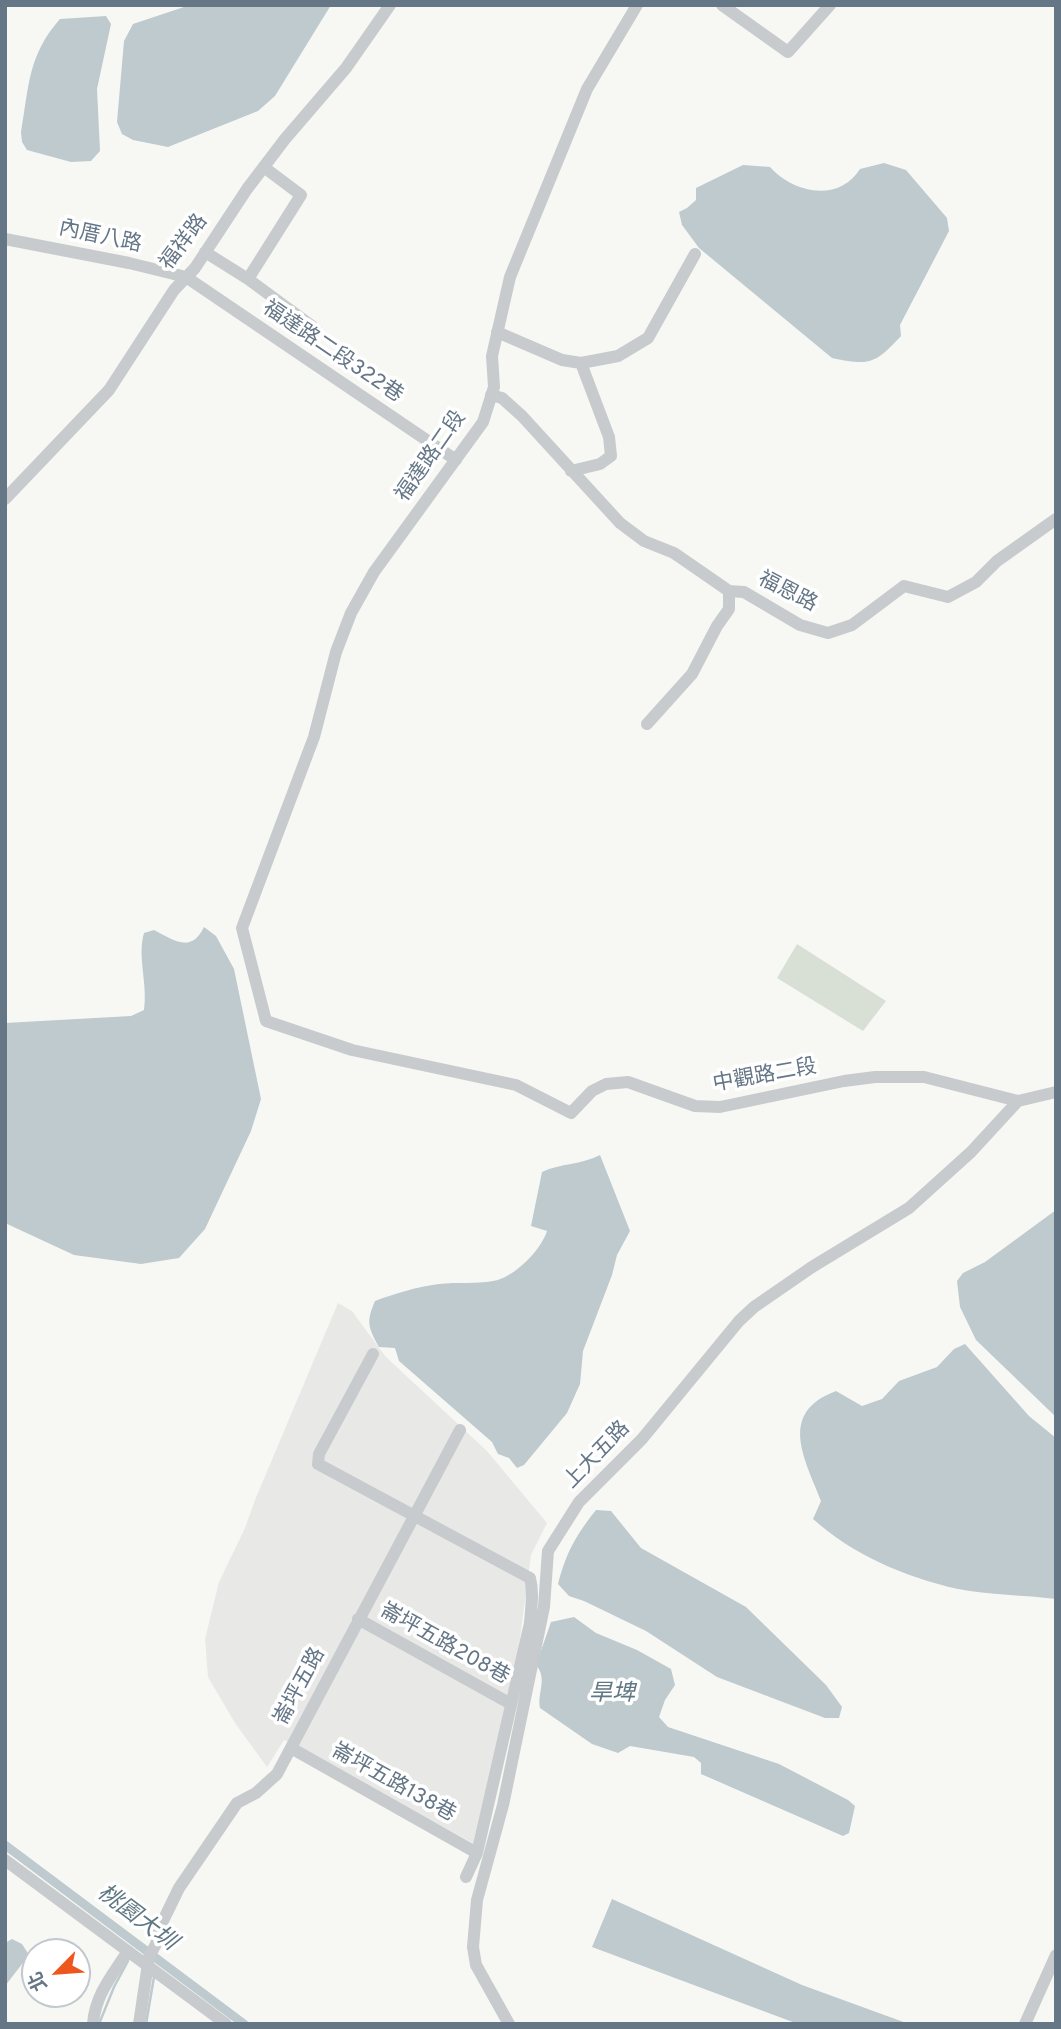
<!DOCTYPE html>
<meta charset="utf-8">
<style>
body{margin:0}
#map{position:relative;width:1061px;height:2029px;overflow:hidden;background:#f7f8f4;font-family:Overpass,"Noto Sans TC",sans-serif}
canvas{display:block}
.frame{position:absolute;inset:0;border:7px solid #657687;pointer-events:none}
.north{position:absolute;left:21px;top:1938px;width:70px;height:70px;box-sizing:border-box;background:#fff;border:2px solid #c1c8cf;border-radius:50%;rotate:245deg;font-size:19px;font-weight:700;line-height:28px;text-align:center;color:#657687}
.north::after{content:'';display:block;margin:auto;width:24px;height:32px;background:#ed571e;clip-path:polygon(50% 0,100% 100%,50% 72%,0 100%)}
</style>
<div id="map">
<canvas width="1061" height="2029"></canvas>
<div class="frame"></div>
<div class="north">北</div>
</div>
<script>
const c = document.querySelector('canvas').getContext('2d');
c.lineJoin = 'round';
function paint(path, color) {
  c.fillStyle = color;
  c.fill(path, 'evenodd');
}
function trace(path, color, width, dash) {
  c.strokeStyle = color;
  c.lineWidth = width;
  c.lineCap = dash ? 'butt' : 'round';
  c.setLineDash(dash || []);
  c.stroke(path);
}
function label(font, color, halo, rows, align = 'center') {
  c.font = font + ' Overpass,"Noto Sans TC",sans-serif';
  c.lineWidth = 7;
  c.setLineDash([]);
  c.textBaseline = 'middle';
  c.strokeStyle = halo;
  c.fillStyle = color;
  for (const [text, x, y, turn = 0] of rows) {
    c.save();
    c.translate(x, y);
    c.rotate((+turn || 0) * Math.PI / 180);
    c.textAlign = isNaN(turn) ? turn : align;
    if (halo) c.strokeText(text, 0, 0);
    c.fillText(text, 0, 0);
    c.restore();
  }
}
paint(new Path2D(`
 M338,1303L352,1311L385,1356L487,1451L547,1523L531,1555L517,1661L473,1843L284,1740L267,1767L235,1723L208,1677L205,1639L219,1582L245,1528L255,1500Z`), '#e8e9e7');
paint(new Path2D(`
 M797,944L886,1001L863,1031L777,978Z`), '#d8e0d5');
paint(new Path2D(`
 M190,5H331L275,96L258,111L168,147L133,140L122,134L117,122L124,41L133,24Z
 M106,16L111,24L97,89L100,151L91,161L71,162L27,150L22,142L21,132C29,86 28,55 60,19Z
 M884,163L906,170L947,218L949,231L900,325L901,336C875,364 870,366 832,358L699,248L682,225L679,212L687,208L696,200V188L743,165L770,167C793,193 839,203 860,169Z
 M204,927L216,936L234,969L261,1099L251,1131L205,1229L179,1258L141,1264L74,1255L5,1223V1023L131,1016L144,1010C148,984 137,957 144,933L154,930C174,940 191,954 204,927Z
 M600,1155L630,1231L617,1255L612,1275L583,1351L580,1384L567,1413L524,1465L517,1468L509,1458L498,1454L492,1442L399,1361L395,1348L379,1347C368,1327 366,1322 375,1301C396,1293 417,1287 439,1284C457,1282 476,1284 493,1281C514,1278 541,1250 547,1231L531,1226L542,1172C561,1163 581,1165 600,1155Z
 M1056,1210V1417L976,1340L960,1307L957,1281L963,1273L985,1262Z
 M965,1344L1029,1416L1056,1438V1599C1024,1595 989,1595 958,1589C905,1577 853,1555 813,1519L821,1501C805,1459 777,1413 836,1391L862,1406L882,1399L899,1381L937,1367L954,1349Z
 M596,1510L611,1511L641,1548L746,1607L826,1685L842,1707L839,1718H825L717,1677L646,1631L584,1601L569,1596L558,1584C566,1553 576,1535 596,1510Z
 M574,1617L596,1633L637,1650L671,1669L675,1685L665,1700L659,1717L668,1727L779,1764L848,1800L855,1806L849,1833L843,1836L701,1774V1763L694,1757L630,1746L618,1753L592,1744L540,1708C537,1692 548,1679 536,1665L551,1622Z
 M612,1899L802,1985L909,2024H798L592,1947Z
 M12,1939L22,1944L29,1955L5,1986V1943Z`), '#becace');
trace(new Path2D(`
 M137,1948L139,1945
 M157,1963L158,1959
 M99,2024L114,1987L128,1961
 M146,2024L154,1977`), '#becace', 2.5);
trace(new Path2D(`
 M5,1845L244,2024`), '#becace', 9);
trace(new Path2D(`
 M637,5L587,89L510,277L492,356L494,387L483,422L374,572L351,613L336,652L314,737L242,928L266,1021L352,1050L516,1085L571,1113L592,1091L606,1084L628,1082L695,1106L720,1107L844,1081L875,1077H924L1018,1101L1056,1092
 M722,5L788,52L830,5
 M5,239L129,263L186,277L456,460
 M205,252L248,279L316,329
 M248,279L301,195L265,168
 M497,332L562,360L581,363L618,356L648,338L695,254
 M491,395L502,398L522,416L620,523L644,541L674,553L729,591L744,592L800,625L828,633L852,625L904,586L948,597L976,582L997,561L1056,519
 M571,471L600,464L611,456L609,437L581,363
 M5,499L109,390L174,290L195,268L247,189L285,139L346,68L390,5
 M647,724L692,674L717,626L729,609V591
 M373,1354L319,1454L318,1464L530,1578C534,1593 531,1608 530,1623L477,1853L466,1877
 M358,1619L511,1704
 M291,1748L477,1853
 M5,1860L226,2024
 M93,2024C95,1995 113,1974 128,1951
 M139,2024L149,1957L156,1944L160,1927L179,1888L237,1803L256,1793L277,1774L460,1430
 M509,2024L476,1965L473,1947L477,1900L503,1805L544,1607L548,1551L579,1502L642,1439L739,1321L754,1307L812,1267L909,1208L971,1152L1018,1101
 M1025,2024L1056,1955`), '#c7cbce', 12);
label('21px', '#657687', '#fff', [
 ["內厝八路",100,238,12],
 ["福祥路",185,243,-53],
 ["福達路二段322巷",332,353,34],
 ["福達路二段",432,457,-55],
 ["福恩路",787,593,27],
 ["中觀路二段",765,1077,-10],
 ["上大五路",598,1456,-46],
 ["崙坪五路208巷",444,1645,29],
 ["崙坪五路",301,1687,-62],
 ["崙坪五路138巷",393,1784,29]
]);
label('italic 23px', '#607883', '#fff', [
 ["旱埤",612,1695],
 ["桃園大圳",136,1919,37]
]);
</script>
